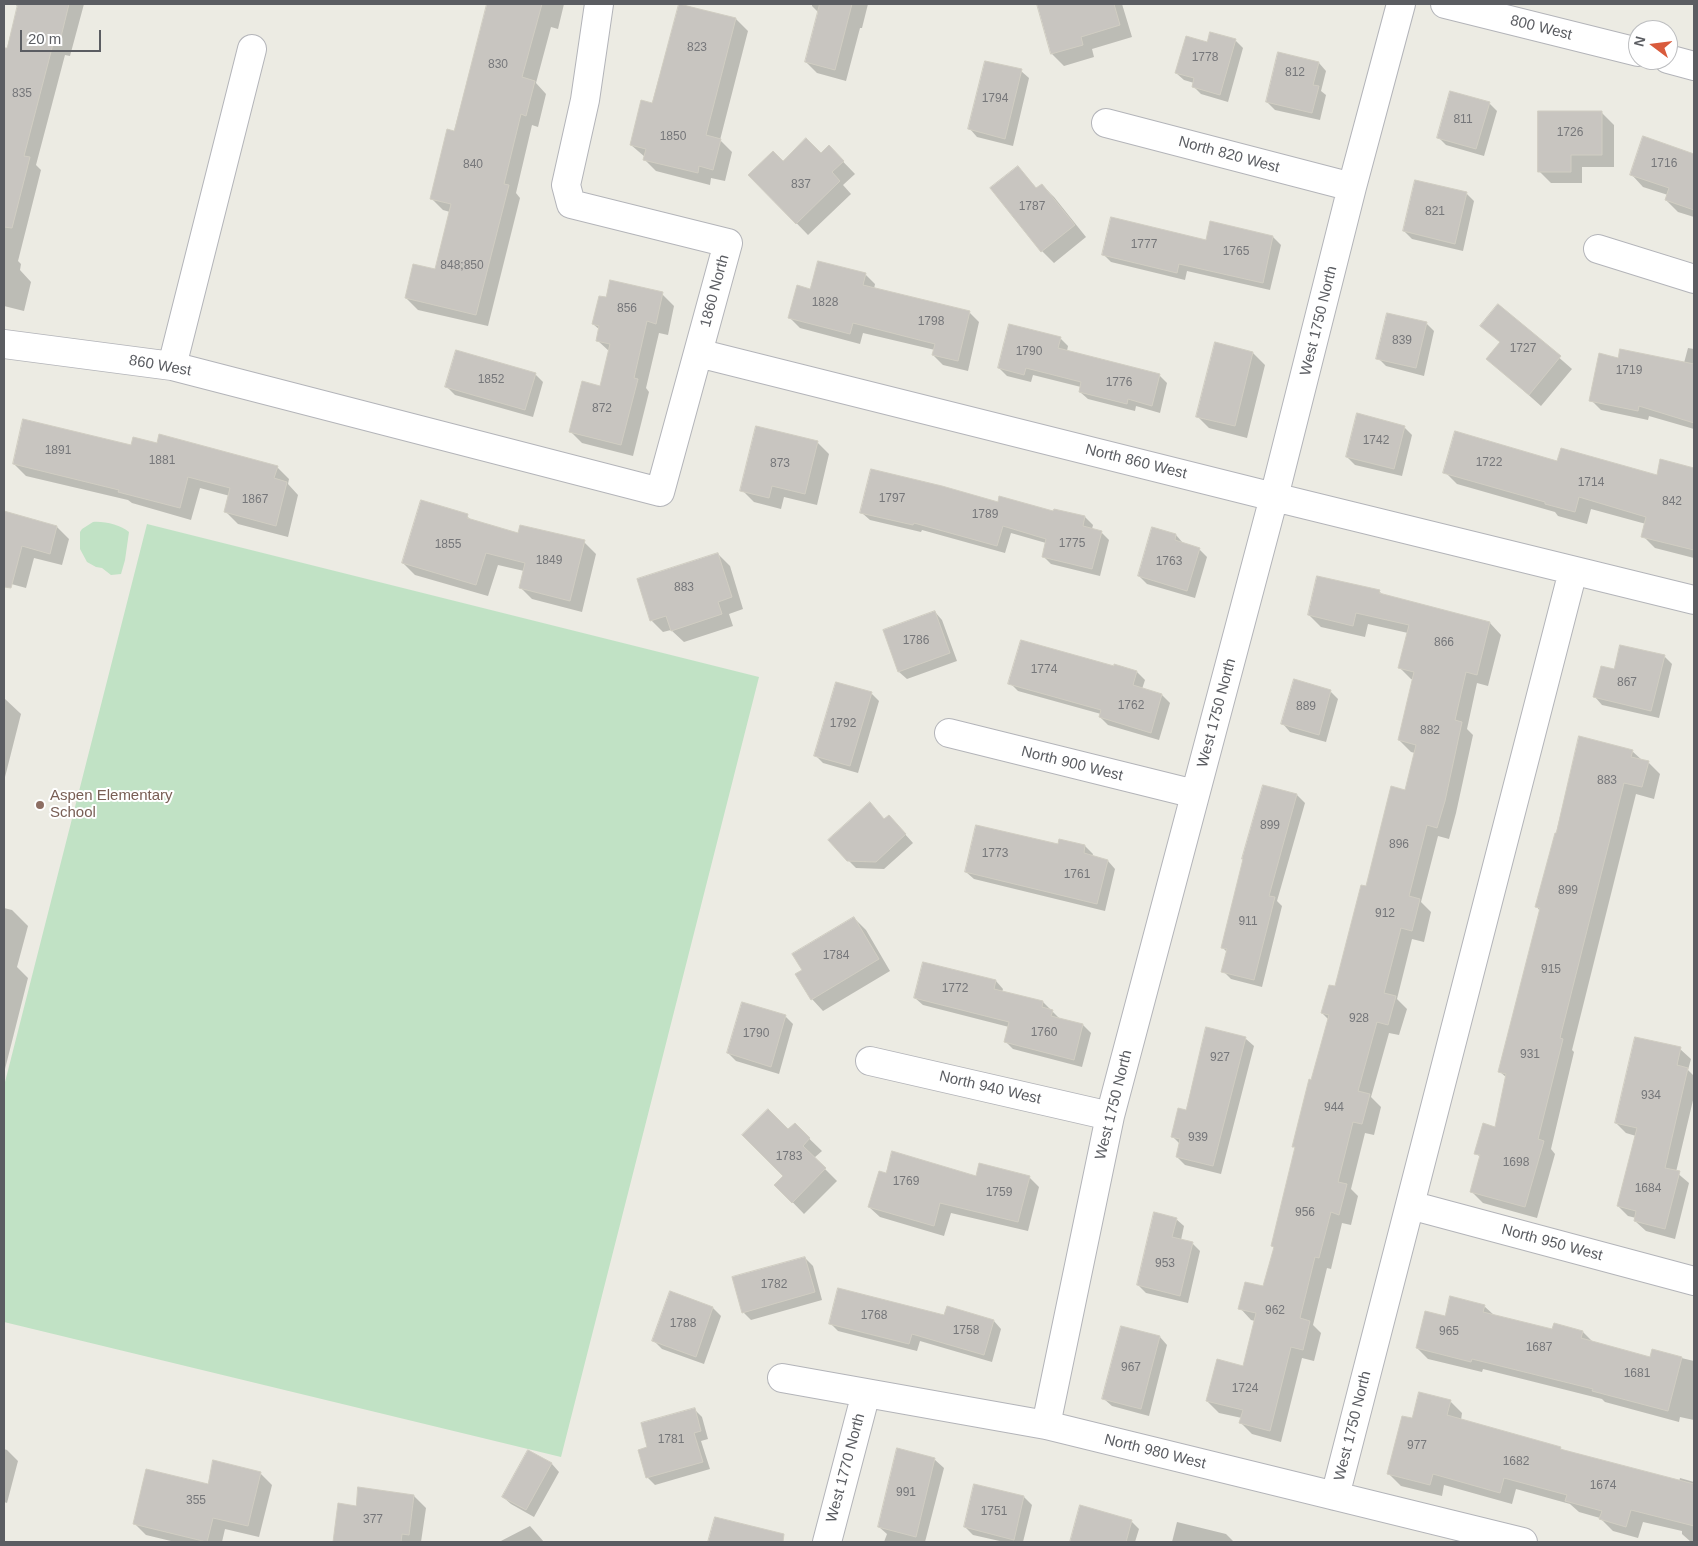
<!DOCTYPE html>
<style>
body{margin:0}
#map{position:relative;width:1698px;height:1546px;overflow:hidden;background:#ecebe3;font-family:Helvetica,sans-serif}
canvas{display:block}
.frame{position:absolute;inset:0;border:5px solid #5b5d62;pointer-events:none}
.north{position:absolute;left:1628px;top:20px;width:50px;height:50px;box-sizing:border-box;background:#fff;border:1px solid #bdbec0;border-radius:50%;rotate:285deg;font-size:14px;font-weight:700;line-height:20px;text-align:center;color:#5b5d62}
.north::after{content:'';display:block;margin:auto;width:18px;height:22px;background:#d95b3c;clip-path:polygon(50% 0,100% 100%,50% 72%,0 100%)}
.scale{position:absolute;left:20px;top:30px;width:81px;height:22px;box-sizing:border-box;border:2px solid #5b5d62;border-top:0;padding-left:6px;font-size:15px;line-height:18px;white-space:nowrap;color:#5b5d62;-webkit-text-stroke:4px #fff;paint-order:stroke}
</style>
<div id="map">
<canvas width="1698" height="1546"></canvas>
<div class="frame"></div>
<div class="north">N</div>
<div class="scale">20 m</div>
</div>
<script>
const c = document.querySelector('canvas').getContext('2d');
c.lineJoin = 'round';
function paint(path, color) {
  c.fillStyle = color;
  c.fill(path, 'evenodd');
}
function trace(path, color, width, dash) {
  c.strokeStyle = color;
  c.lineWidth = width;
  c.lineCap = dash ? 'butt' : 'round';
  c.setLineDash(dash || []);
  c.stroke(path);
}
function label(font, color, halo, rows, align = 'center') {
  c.font = font + ' Helvetica,sans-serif';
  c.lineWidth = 4;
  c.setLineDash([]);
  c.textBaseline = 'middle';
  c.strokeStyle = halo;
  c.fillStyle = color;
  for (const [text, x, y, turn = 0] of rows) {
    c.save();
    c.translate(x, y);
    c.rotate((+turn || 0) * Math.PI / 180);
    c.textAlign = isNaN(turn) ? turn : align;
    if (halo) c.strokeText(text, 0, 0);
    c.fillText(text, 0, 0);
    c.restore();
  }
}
paint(new Path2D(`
 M93,522C104,521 121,525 129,532L125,560L121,574L111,575L102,568L96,567L87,562L80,549V532L82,529Z
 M147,524L759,677L561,1457L4,1322V1086Z`), '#c1e2c5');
paint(new Path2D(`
 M15,4H84L70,56L65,55L36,165L41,170L18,261L21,264L20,270L31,282L24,311L4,306V55L5,49L8,50L18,7Z
 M490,4H564L558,29L551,27L536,83L546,94L538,127L532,125L516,193L520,198L488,326L418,310L406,298L436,271L450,212L443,210L431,198L454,133Z
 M680,4L736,19L748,31L720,140L732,152L725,181L711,178L710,185L656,171L644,159L645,157L631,145L653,104Z
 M812,4H868L862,28H860L846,81L817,73L806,62L819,13L812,6Z
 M1049,4H1122L1132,37L1092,49L1094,57L1064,66L1052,54L1039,7Z
 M1235,40L1243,48L1228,102L1201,94L1193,86L1194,83L1184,80L1176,73L1208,44Z
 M1319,63L1326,71L1321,91L1326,95L1320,120L1275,110L1267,102Z
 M1021,71L1029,78L1013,146L977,137L970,129Z
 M1489,103L1497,111L1484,156L1446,145L1438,137Z
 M1602,113L1614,125V167H1582V183H1551L1539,171Z
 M1644,138L1694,155V217L1678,212L1666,200L1668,195L1643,187L1632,175Z
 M829,147L855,174L843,185L851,194L808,235L750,175L821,155Z
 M1018,167L1037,189L1042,185L1054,197L1086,237L1054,263L1042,251Z
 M1467,194L1474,201L1463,251L1412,239L1404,231Z
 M1211,223L1273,237L1281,245L1270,290L1187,271L1185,280L1111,262L1103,254L1207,242Z
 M865,274L875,284L874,289L969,312L979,322L968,371L943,365L933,355L935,350L863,333L860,344L800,328L790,318L811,290Z
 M662,294L674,306L668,335L659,333L646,388L649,392L633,456L582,443L570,431L601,387L610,352L597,340L600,330L593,324Z
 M1499,305L1572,369L1541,406L1488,359L1501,343L1482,326Z
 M1426,323L1434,331L1424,376L1386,366L1378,358Z
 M1060,338L1068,346L1067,351L1159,375L1167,383L1160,413L1136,406L1135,411L1088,399L1080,392L1081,387L1033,375L1031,382L1007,376L999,368Z
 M1688,348L1694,349V429L1649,416L1648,420L1601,410L1591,400L1684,363Z
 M1253,353L1265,365L1247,438L1209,428L1197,416Z
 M535,374L543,382L533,417L455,395L447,387Z
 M1404,427L1412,435L1402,476L1355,465L1347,457Z
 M817,442L829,454L817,505L784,497L781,509L754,502L742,490Z
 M158,444L277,467L289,479L288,484L298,495L288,537L238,524L226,512L230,496L200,488L191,520L132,503L128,500L26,476L14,464Z
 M1661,461L1694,469V558L1655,548L1643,536L1646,524L1591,509L1587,524L1558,516L1555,512L1457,484L1445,472L1558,462L1657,476Z
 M998,504L1085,517L1093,525L1092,529L1101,532L1109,540L1100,576L1051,564L1043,556L1046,543L1011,533L1005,553L922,530L921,532L870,520L862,513Z
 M4,512L57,527L69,539L62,565L34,558L26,588L4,582Z
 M467,516L473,522L518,535L584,542L596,554L582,612L532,599L520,587L524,571L498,565L488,596L415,575L403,563Z
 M1176,535L1183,543L1199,549L1207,557L1195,598L1147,584L1139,576Z
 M718,554L730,566L743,609L729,614L733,626L684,642L671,630L663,632L651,620Z
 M1379,591L1384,596L1490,623L1501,635L1488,686L1477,683L1467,729L1473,735L1456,813L1449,839L1438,836L1421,902L1431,912L1424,942L1412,939L1397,999L1407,1009L1399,1035L1389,1033L1371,1097L1381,1107L1374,1135L1365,1133L1351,1189L1358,1196L1351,1225L1342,1223L1331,1269L1327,1268L1313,1325L1321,1333L1314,1361L1302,1358L1281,1442L1252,1434L1241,1423L1242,1418L1219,1413L1207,1401L1244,1367L1255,1321L1251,1320L1240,1308L1264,1288L1275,1248L1272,1246L1296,1149L1294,1146L1329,1020L1322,1013L1336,988L1367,887L1406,792L1415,753L1411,752L1399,740L1414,680L1411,679L1399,667L1408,633L1368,624L1365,637L1321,627L1309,615Z
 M935,612L942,620L957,661L907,679L899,672Z
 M1664,656L1672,664L1659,718L1602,705L1595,697L1615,671Z
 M1115,667L1137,672L1145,680L1142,689L1162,695L1170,703L1159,740L1108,725L1100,717L1101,714L1018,691L1010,683Z
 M1330,691L1338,699L1326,742L1290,732L1283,724Z
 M871,693L879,701L858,773L823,763L815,755Z
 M4,698L21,714L4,781Z
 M1632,751L1643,761L1648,762L1660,774L1654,799L1636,794L1572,1050L1574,1052L1551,1149L1555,1154L1537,1218L1483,1203L1471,1191L1481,1158L1476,1153L1496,1128L1507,1078L1499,1071L1540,911L1536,906Z
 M1264,786L1297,795L1305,803L1277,901L1282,906L1262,987L1231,979L1223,971L1228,953L1222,947Z
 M885,820L896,824L913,843L884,869L856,868L848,860Z
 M1059,846H1085L1093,854L1092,857L1108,861L1115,869L1105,911L974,879L966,872Z
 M4,908L12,910L28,926L17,967L28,978L4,1073Z
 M854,918L866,930L890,971L823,1011L812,999L804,970Z
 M996,981L1003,989L1002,992L1043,1002L1061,1020L1083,1025L1091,1033L1082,1067L1013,1049L1006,1042L1009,1027L923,1005L915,998Z
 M785,1016L793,1024L779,1074L736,1061L728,1053Z
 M1207,1029L1246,1039L1254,1046L1221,1174L1185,1165L1177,1157L1180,1144L1172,1136L1187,1112Z
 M1680,1049L1691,1059L1688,1070L1694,1076V1096L1676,1172L1689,1183L1675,1239L1646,1231L1635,1221L1636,1218L1628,1216L1618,1206L1636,1136L1626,1133L1616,1123Z
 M795,1125L822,1151L814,1158L837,1181L804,1214L776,1185L785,1176L788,1131Z
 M886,1175L977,1177H1029L1039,1187L1028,1231L951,1213L944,1236L880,1217L869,1207Z
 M1176,1219L1184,1226L1181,1240L1192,1243L1200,1251L1188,1303L1146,1293L1138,1285Z
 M805,1258L813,1266L822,1300L751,1320L743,1312Z
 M671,1293L713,1308L721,1316L704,1364L662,1349L654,1341Z
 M1484,1306L1495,1316L1553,1331L1583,1332L1594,1343L1650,1358L1652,1351L1694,1361V1420L1680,1417L1679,1422L1605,1402L1602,1399L1483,1369L1482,1372L1428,1359L1417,1348L1446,1318Z
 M945,1317L994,1321L1001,1329L992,1362L920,1341L917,1351L838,1331L830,1323Z
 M1160,1337L1167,1345L1149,1416L1112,1406L1104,1399Z
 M1450,1401L1462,1413L1461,1420L1560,1448L1563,1450L1679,1482L1680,1478L1694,1482V1542H1691L1682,1534V1531L1643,1522L1638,1538L1613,1531L1600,1518L1579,1512L1570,1504L1516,1489L1512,1504L1444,1485L1442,1496L1401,1486L1389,1474L1413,1420Z
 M694,1409L702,1417L708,1439L701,1441L710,1469L655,1485L647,1477L649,1448Z
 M4,1449L7,1450L18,1461L7,1503L4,1502Z
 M529,1452L552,1464L559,1472L534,1517L511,1504L503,1497Z
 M934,1459L944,1468L925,1542H884L887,1534L879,1527Z
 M260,1473L272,1485L259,1537L225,1529L222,1542H175L146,1535L134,1523L208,1485Z
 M975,1486L1024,1497L1032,1505L1023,1542H1004L973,1535L965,1527Z
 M414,1496L426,1508L421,1542H334L339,1505L357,1507Z
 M1081,1507L1131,1521L1139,1529L1135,1542H1071Z
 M1177,1522L1226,1534L1234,1542H1172Z
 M530,1526L544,1542H499Z`), '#0003');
const building = new Path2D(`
 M18,4H69L59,45L53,44L24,156L30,157L12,228L4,227V48H7Z
 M487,4H542L522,77L535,81L526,116L521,114L504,184L509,185L476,315L405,298L413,264L435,269L451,204L430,199L447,129L454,131Z
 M679,4L736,18L706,135L721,139L713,170L699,166L698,173L643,160L646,149L630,145L641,100L652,103Z
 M820,4H852L835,70L805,62Z
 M1037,4H1114L1120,25L1081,37L1083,45L1051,54Z
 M1210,32L1236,39L1220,95L1192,87L1194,78L1175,73L1186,36L1207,42Z
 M1278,52L1319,62L1313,85L1319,86L1312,113L1266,102Z
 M985,61L1022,69L1005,139L968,129Z
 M1450,91L1490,102L1476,149L1437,138Z
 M1538,111H1602V155H1571V172H1538Z
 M1643,136L1694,154V210L1665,200L1669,188L1630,175Z
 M806,138L821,153L829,145L844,161L832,172L840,181L796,224L748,175L773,151L783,161Z
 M1018,166L1036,188L1042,184L1075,225L1041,252L990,188Z
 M1415,180L1467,192L1455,244L1403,231Z
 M1111,217L1206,240L1210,221L1273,236L1263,283L1179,264L1177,273L1102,255Z
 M818,261L866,273L863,285L970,311L958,361L932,355L935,344L853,323L850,334L788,318L797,285L810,289Z
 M610,280L663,292L656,324L647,321L634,378L638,379L621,445L569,432L582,381L600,386L610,344L596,341L599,326L592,324L599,296L606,297Z
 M1498,304L1561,356L1529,395L1486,359L1500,342L1480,326Z
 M1387,313L1427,322L1416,368L1376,359Z
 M1009,324L1061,337L1058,348L1160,374L1152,406L1128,399L1127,404L1079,392L1081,382L1026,368L1024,375L998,368Z
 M1215,342L1253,352L1235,426L1196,417Z
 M1620,349L1694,364V423L1639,406L1638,411L1589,401L1599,353L1618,358Z
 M456,350L536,373L525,410L445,387Z
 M1357,413L1405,426L1394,469L1346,457Z
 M23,419L131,445L133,437L157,443L159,434L278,466L274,478L287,482L276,526L224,512L230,488L188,477L180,508L118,492L119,490L13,464Z
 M756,426L818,441L805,494L772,486L769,498L740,491Z
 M1455,431L1557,461L1561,448L1657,475L1660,459L1694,468V550L1641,537L1646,517L1579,497L1575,512L1545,504V502L1443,473Z
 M871,469L942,486L998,502L999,496L1053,511L1054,509L1085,516L1083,526L1102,531L1092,569L1042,557L1046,539L1003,526L997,546L914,523L913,525L860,513Z
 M421,500L468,514L467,518L518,533L520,525L585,540L570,601L519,588L525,563L486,553L476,585L402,563Z
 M4,511L57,526L50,554L22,546L11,588L4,587Z
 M1152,527L1176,534L1175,540L1200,548L1187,591L1138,576Z
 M718,553L732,597L718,602L722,614L671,631L666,616L650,621L637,579Z
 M1317,576L1380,590L1379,593L1490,622L1477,675L1466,672L1455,720L1462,722L1445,801L1437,828L1427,825L1409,896L1420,899L1412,931L1401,928L1384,993L1396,996L1388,1025L1377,1022L1358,1091L1370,1094L1362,1124L1353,1122L1338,1182L1347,1184L1339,1215L1331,1212L1319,1258L1315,1257L1300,1318L1310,1321L1303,1350L1291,1347L1270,1431L1239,1423L1243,1410L1206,1401L1217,1359L1243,1366L1256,1313L1238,1309L1245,1282L1263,1286L1274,1247L1271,1246L1295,1147H1292L1309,1079L1311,1080L1329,1015L1321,1013L1329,985L1335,986L1361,885L1366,886L1391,786L1405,790L1416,745L1398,740L1414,672L1398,668L1409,625L1356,613L1353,626L1308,615Z
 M935,611L950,653L898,672L883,630Z
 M1021,640L1114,666V664L1137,671L1133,685L1162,694L1151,733L1099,717L1101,710L1008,684Z
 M1620,645L1665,655L1651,711L1593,697L1601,666L1614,669Z
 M1294,679L1331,690L1319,735L1281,724Z
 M836,682L872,692L850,766L814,756Z
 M1579,736L1633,750L1631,757L1649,761L1642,787L1624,783L1560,1038L1563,1039L1538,1139L1544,1141L1525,1207L1470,1192L1480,1155L1474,1154L1483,1123L1495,1127L1506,1074L1498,1072L1540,908L1535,907L1555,833H1556Z
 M1263,785L1297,794L1269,896L1275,897L1254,980L1221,972L1227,949L1221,948L1243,859H1242Z
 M870,802L884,819L889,815L906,834L876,862L847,861L828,840Z
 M976,825L1058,844L1059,839L1085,845L1084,853L1108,860L1097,904L965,872Z
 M854,917L879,959L811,1000L795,974L802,970L792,954Z
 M923,962L996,980L994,989L1043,1001L1042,1007L1053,1010L1051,1016L1083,1024L1074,1060L1004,1042L1009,1022L914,998Z
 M742,1002L786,1015L771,1067L727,1053Z
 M1206,1027L1246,1037L1213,1166L1176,1157L1180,1139L1171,1137L1178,1108L1186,1110Z
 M1635,1037L1681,1047L1677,1065L1688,1068L1665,1168L1680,1171L1665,1229L1634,1221L1636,1211L1617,1206L1637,1128L1615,1123Z
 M768,1109L788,1129L795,1123L810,1138L803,1146L826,1168L792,1203L774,1185L783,1176L742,1135Z
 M892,1151L976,1176L979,1163L1030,1176L1018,1222L940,1203L934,1226L868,1207L879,1171L886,1173Z
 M1154,1212L1177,1218L1172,1237L1193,1242L1180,1296L1137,1285Z
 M805,1257L815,1292L742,1313L732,1277Z
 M838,1288L944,1315L947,1306L994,1320L984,1355L912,1334L909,1344L829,1324Z
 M670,1291L713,1307L696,1357L652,1341Z
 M1450,1296L1485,1305L1483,1312L1552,1329L1554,1323L1583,1331L1581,1338L1650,1357L1652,1349L1682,1357L1668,1411L1592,1391L1593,1389L1472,1359L1471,1362L1416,1348L1425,1311L1445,1316Z
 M1121,1326L1160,1336L1141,1409L1102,1399Z
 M1419,1392L1451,1400L1447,1415L1561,1447L1560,1449L1694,1484V1526L1631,1510L1626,1527L1599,1519L1602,1511L1565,1501L1567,1495L1504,1478L1500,1493L1433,1474L1430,1485L1387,1474L1402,1416L1412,1418Z
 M695,1408L701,1431L694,1433L703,1462L646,1478L638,1450L647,1447L641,1423Z
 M897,1448L935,1458L916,1537L878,1527Z
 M528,1450L552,1463L526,1510L502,1497Z
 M213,1460L261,1472L248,1526L213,1518L207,1542L133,1524L146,1469L208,1484Z
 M974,1484L1024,1496L1014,1540L964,1527Z
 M358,1487L414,1495L409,1535L402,1534L401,1542H333L338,1503L356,1506Z
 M1080,1505L1132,1520L1126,1542H1070Z
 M715,1517L784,1534L783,1542H708Z`);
paint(building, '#c8c5c0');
trace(building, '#d0cdc2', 1);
const minor = new Path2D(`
 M1106,123L1352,187
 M1598,249L1694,279
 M4,344L172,366L660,492L728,243L571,204L566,185L585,100L599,4
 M698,353L1274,497L1694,600
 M172,366L252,49
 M949,733L1195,794
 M870,1061L1110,1116
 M1410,1205L1694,1281
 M782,1378L1046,1425L1523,1542
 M1046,1425L1110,1116L1274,497L1352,187L1401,4
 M1335,1496L1573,571
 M827,1542L866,1393`);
const tertiary = new Path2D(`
 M1445,4L1638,52
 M1668,59L1694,66`);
trace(minor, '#b3b4b9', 30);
trace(tertiary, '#b3b4b9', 30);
trace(minor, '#fff', 28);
trace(tertiary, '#fff', 28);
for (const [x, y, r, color] of [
 [40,805,5,"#8d6e63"]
]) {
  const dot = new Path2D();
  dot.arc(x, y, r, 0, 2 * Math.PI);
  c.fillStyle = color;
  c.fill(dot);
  trace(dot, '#fff', 2);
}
label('12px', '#76777a', null, [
 ["823",697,48],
 ["1778",1205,58],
 ["830",498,65],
 ["812",1295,73],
 ["835",22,94],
 ["1794",995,99],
 ["811",1463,120],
 ["1726",1570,133],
 ["1850",673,137],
 ["1716",1664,164],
 ["840",473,165],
 ["837",801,185],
 ["1787",1032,207],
 ["821",1435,212],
 ["1777",1144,245],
 ["1765",1236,252],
 ["848;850",462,266],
 ["1828",825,303],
 ["856",627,309],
 ["1798",931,322],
 ["839",1402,341],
 ["1727",1523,349],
 ["1790",1029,352],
 ["1719",1629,371],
 ["1852",491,380],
 ["1776",1119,383],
 ["872",602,409],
 ["1742",1376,441],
 ["1891",58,451],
 ["1881",162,461],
 ["1722",1489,463],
 ["873",780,464],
 ["1714",1591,483],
 ["1797",892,499],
 ["1867",255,500],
 ["842",1672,502],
 ["1789",985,515],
 ["1775",1072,544],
 ["1855",448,545],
 ["1849",549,561],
 ["1763",1169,562],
 ["883",684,588],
 ["1786",916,641],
 ["866",1444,643],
 ["1774",1044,670],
 ["867",1627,683],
 ["1762",1131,706],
 ["889",1306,707],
 ["1792",843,724],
 ["882",1430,731],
 ["883",1607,781],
 ["899",1270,826],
 ["896",1399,845],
 ["1773",995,854],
 ["1761",1077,875],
 ["899",1568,891],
 ["912",1385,914],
 ["911",1248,922],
 ["1784",836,956],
 ["915",1551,970],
 ["1772",955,989],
 ["928",1359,1019],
 ["1760",1044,1033],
 ["1790",756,1034],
 ["931",1530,1055],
 ["927",1220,1058],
 ["934",1651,1096],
 ["944",1334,1108],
 ["939",1198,1138],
 ["1783",789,1157],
 ["1698",1516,1163],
 ["1769",906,1182],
 ["1684",1648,1189],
 ["1759",999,1193],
 ["956",1305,1213],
 ["953",1165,1264],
 ["1782",774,1285],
 ["962",1275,1311],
 ["1768",874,1316],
 ["1788",683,1324],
 ["1758",966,1331],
 ["965",1449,1332],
 ["1687",1539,1348],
 ["967",1131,1368],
 ["1681",1637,1374],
 ["1724",1245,1389],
 ["1781",671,1440],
 ["977",1417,1446],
 ["1682",1516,1462],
 ["1674",1603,1486],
 ["991",906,1493],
 ["355",196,1501],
 ["1751",994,1512],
 ["377",373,1520]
]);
label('15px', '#5b5d62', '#fff', [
 ["800 West",1541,28,14],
 ["North 820 West",1229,155,15],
 ["1860 North",715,291,-75],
 ["West 1750 North",1319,321,-76],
 ["860 West",160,366,10],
 ["North 860 West",1136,462,14],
 ["West 1750 North",1217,713,-75],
 ["North 900 West",1072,764,14],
 ["North 940 West",990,1088,13],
 ["West 1750 North",1114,1105,-76],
 ["North 950 West",1552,1243,15],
 ["West 1750 North",1353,1426,-76],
 ["North 980 West",1155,1452,14],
 ["West 1770 North",846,1468,-75]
]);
label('15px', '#785e54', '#fff', [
 ["Aspen Elementary",50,796],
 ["School",50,813]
], 'left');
</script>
